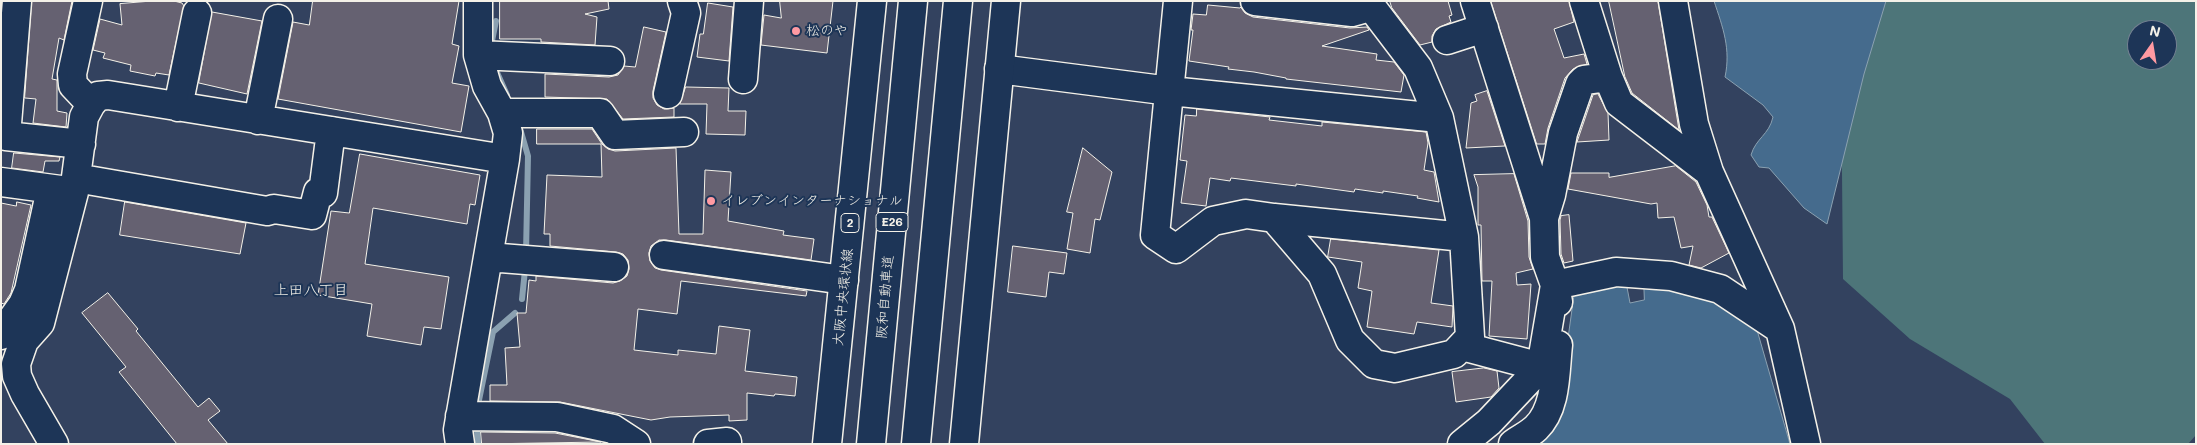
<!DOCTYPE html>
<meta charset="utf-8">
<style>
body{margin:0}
#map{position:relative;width:2197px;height:445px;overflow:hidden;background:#33425f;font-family:Mali,sans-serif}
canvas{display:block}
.frame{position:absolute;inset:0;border:2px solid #f4f1e8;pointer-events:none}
.north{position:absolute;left:2127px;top:20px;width:50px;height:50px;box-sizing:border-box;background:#1d3557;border:1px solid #738091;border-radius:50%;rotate:13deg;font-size:14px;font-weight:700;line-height:20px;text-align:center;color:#f4f1e8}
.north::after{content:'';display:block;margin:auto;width:18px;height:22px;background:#ff9aa2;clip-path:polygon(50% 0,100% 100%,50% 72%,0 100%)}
</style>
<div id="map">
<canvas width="2197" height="445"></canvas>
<div class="frame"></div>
<div class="north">N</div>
</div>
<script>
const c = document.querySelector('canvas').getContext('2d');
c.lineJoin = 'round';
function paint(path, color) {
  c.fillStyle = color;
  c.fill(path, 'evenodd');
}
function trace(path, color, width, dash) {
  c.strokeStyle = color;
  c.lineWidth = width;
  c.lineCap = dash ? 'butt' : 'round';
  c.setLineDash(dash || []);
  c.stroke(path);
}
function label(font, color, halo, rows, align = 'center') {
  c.font = font + ' Mali,"Klee One",sans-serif';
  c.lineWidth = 4;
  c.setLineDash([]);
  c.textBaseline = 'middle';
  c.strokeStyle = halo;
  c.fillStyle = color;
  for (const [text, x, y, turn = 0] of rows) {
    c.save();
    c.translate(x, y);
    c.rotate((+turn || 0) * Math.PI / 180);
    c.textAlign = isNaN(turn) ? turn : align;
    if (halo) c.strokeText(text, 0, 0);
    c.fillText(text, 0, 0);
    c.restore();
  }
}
paint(new Path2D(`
 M1857,1H2196V435L2188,444H2045L2010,399L1910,339L1843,279L1842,173L1837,63ZM2137,30H2167V60H2137Z`), '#4d7579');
const water = new Path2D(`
 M1714,1H1886L1864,74L1827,224L1804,208L1769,168L1759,167L1751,155C1756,138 1769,135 1773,117L1763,105L1725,77C1731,49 1723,28 1714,1Z
 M1644,281L1705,293L1757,330L1790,444H1529L1559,403L1574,295L1626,282L1630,303L1644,300Z`);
paint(water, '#456b8d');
trace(water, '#8ba1b1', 1);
trace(new Path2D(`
 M491,46L496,21
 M495,68L507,95
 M519,125L528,156L526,253
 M522,299L525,270
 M477,410L493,332L515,313
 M477,430L478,444`), '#8ba1b1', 6);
const building = new Path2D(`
 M32,1H72L64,40L59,38L52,79L57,80V111L67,113L66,127L33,123L36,99L25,98Z
 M152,1H174L182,3L184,6L169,75L156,73L155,76L130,71L131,65L103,58L105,53L93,50L100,19L122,25L120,4Z
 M313,1H459L452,44L459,46L452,83L469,86L461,132L278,99L293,22L309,25Z
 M500,1H608L609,9L585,14L597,17L595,45L541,42V39H500Z
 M780,1H833L827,53L761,45L764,15L781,18Z
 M1390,1H1448L1452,15L1449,16L1451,22L1436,29L1432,36V42L1420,45L1392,8Z
 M1491,1H1569L1574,22L1554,29L1564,58L1584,54L1587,64L1573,69L1565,78L1548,128L1545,144H1537Z
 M1609,1H1658L1679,130L1632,93L1625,77Z
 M708,3L733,7L729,61L697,57L700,34H703Z
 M1208,5L1240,8L1241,7L1245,13L1253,17L1350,28L1367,27L1369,30L1322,46L1377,54L1376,60L1394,62L1404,75L1401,92L1286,79V78L1254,72L1228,69L1229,67L1189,61L1193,30H1191L1193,14L1206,15Z
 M212,12L262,21L247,94L199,83Z
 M644,27L666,32L653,91V98L657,105L664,109L674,108V117L623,119L607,99L545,97V74L609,77L618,75L624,66L635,67Z
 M686,87L729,88L728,111H746L745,135L706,134L707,104H680Z
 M1487,91L1505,146L1466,148L1471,103L1477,101L1475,95Z
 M1598,94L1608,113L1609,140L1577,142L1593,95Z
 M1197,109L1270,117L1269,120L1322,126V122L1426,132L1428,143L1424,170L1434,172L1439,202L1417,198L1418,196L1383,191V193L1355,189L1354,192L1296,184V186L1231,178L1230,181L1210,178L1206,206L1181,203L1187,161L1180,160L1185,115L1196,116Z
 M537,129H592L602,144L608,149L615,151L676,148L679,234H703L705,170L731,172L728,221L784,231L783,235L814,239L811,260L666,240H659L651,246L649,253L650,261L655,268L661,270L807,291L806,296L681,281L677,314L638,309L634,350L678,355V350L716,354L719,326L750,330L745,371L797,377L795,396L775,394L774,396L747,393V420L729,421V415L670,417L651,420L560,402L490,401V385H507L505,348L520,347L517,313H526L529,280L536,281V276L613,283L620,281L627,276L629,269L628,260L623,254L616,252L550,246V234H544L547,175L602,177L601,144H537Z
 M1083,148L1112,172L1100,220L1095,219L1090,253L1067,249L1073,213L1067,212Z
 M14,153L60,157L59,161H45L43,172L12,168Z
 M360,154L480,175L475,205L470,204L467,224L373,208L365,264L449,277L441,329L424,327L421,345L367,336L372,304L318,295L331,211L349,213Z
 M1676,166L1696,182L1707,205L1709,217H1712L1729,253L1701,268L1689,265L1693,246L1681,248L1674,217L1658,218L1657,203L1651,204L1568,189L1571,173H1609V177Z
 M1514,174L1528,221L1529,257L1533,269L1516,273L1517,285L1531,284L1527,339L1489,336L1492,281H1482L1481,225H1478V187L1474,175Z
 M17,202L31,205L11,293L4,304L1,303V203L16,206Z
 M125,202L246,223L240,254L120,235Z
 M1569,215L1573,261L1564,263L1561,254L1560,220L1561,216Z
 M1331,239L1439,250L1431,303L1453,306L1452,327L1417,322L1414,334L1367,327L1372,291L1358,288L1362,262L1328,257Z
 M1013,246L1067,253L1064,274L1049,272L1046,297L1008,292Z
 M108,293L138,329L136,331L198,407L209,398L220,411L208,420L228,444H177L119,372L126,367L82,313Z
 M1484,368L1497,371L1499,388L1491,397L1456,402L1452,372Z
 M481,432L555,433L601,442L482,444Z`);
paint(building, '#656171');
trace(building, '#f4f1e8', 1);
const minor = new Path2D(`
 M17,1L6,136L81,144
 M88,1L72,74L73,85L91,104
 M1178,1L1155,235L1176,249L1213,221L1246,214L1274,218L1464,237
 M1255,1L1352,12L1370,7
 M1475,1L1544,218L1545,257L1555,285L1558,302
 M1584,1L1608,77L1619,103L1709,172
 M1673,1L1694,124L1709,172L1780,329
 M1447,40L1484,28
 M478,55L610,61
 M999,69L1170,91L1439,118
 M743,79L749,1
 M668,94L686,13L682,1
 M178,107L197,13
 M502,113H600L615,135L684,132
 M258,120L278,19
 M76,178L267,211L274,209L312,215L318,192L323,193L331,131
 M1,182L68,191
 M1274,218L1322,274L1350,340L1374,364L1395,368L1454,354L1470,337L1464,237L1439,118L1418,68L1367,1
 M1544,218L1551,195L1563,133L1580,84L1584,80L1608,77
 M664,255L844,280
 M488,257L614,267
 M1,335L23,304L29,290L51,189
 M1462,346L1541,367
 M460,416L557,417L613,429L636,444
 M54,444L25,394L17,376L16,364L24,341L40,323L74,192L84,117L91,104L98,96L108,95L505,159
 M460,444L458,430L505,159L508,133L502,113L487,86L478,55V1
 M708,444L727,442
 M1462,444L1489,422L1541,367L1555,285L1616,272L1671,276L1720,289L1780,329L1806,444
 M1513,444C1521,438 1530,434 1536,428C1557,408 1555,371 1558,345`);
const major = new Path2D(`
 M827,444L872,1
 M964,444L1006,1`);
const highway = new Path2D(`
 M871,444L913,1
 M916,444L958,1`);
trace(minor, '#f4f1e8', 31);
trace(major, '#f4f1e8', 31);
trace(highway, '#f4f1e8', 31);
trace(minor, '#1d3557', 28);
trace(major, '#1d3557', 28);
trace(highway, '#1d3557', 28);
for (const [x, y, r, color] of [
 [796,31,5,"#ff9aa2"],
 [711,201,5,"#ff9aa2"]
]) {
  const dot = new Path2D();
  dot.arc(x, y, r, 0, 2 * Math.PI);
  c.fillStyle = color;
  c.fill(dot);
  trace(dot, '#1d3557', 2);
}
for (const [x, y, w] of [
 [892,222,32],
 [850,223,18]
]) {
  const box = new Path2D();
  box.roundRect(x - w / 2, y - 9.5, w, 19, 4);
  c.fillStyle = '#1d3557';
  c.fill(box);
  trace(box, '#f4f1e8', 1);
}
label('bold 12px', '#f4f1e8', null, [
 ["E26",892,222],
 ["2",850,223]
]);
label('14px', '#f4f1e8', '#1d3557', [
 ["松のや",806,31],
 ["イレブンインターナショナル",721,201]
], 'left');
label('14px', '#f4f1e8', '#1d3557', [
 ["大阪中央環状線",843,297,-84],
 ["阪和自動車道",885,297,-85]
]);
label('15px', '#f4f1e8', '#1d3557', [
 ["上田八丁目",311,290]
]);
</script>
